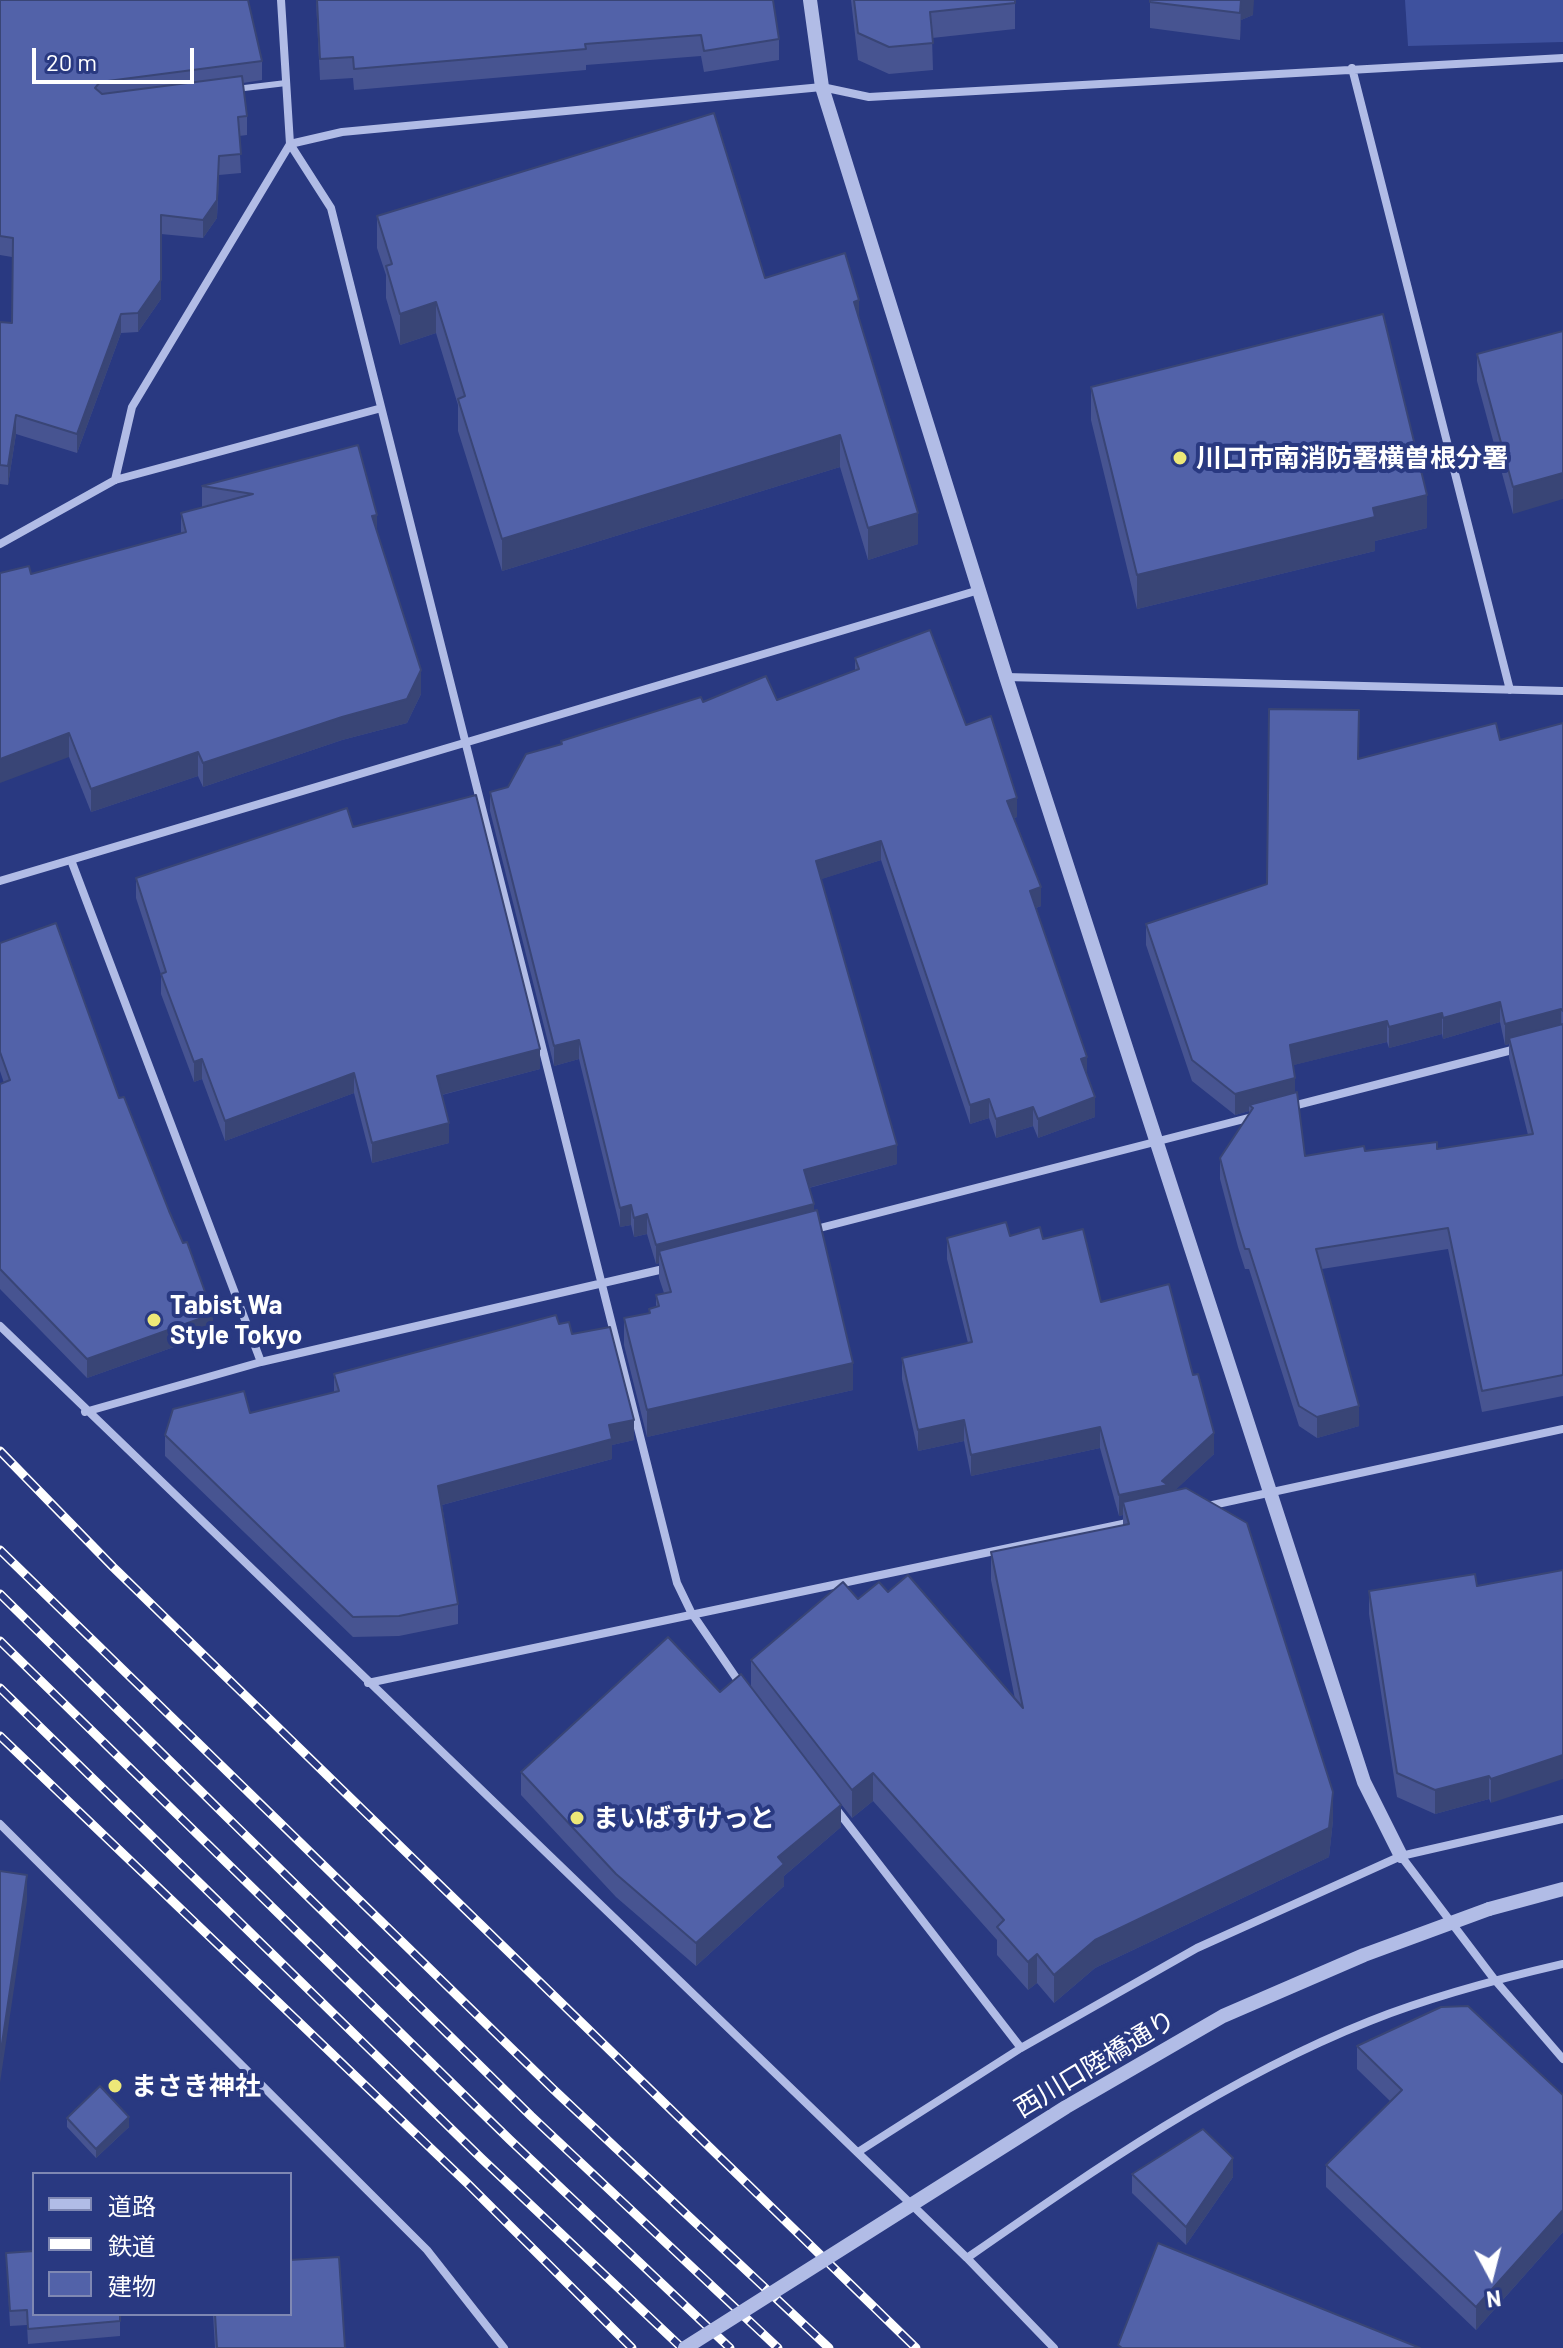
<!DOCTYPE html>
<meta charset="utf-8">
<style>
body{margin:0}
#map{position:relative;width:1563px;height:2348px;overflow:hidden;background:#293981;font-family:Barlow,"Noto Sans JP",sans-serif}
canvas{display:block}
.legend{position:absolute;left:32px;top:2172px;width:260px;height:144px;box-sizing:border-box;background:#293981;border:2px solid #7f88b3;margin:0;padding:10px 14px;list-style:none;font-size:24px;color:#fff}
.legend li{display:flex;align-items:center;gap:16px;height:40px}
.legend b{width:40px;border:2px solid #7f88b3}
.north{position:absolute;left:1451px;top:2236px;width:80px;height:80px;-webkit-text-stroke:6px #293981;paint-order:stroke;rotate:173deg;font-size:22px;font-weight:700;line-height:32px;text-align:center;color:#fff}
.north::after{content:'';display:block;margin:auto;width:28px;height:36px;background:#fff;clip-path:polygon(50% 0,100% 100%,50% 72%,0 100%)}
.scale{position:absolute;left:32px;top:48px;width:162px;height:36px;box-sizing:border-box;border:4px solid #fff;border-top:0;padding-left:10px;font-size:24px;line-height:28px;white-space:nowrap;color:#fff;-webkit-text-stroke:6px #293981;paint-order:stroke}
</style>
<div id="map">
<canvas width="1563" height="2348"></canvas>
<ul class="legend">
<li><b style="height:10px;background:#b1bce6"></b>道路</li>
<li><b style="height:10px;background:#fff"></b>鉄道</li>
<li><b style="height:22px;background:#5262a9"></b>建物</li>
</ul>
<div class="north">N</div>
<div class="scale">20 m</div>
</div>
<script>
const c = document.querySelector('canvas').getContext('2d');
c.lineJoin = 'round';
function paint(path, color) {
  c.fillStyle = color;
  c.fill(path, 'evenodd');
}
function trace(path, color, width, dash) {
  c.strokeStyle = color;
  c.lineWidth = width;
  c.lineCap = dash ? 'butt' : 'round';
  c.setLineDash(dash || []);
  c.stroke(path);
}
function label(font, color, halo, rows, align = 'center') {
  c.font = font + ' Barlow,"Noto Sans JP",sans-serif';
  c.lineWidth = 8;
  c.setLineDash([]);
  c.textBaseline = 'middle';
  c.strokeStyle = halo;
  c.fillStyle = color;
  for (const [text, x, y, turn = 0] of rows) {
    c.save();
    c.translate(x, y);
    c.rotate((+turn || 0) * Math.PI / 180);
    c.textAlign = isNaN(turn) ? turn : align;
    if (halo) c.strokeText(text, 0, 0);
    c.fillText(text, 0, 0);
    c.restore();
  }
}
paint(new Path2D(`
 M1405,0H1563V42L1408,46Z`), '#3e519e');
trace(new Path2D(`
 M236,89L286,83`), '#b1bce6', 6);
trace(new Path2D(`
 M281,0L290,144L331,208L677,1583L691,1612L741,1685
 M1352,68L1510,690
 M115,480L132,407L290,144L342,132L822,87L869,97L1563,58
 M0,544L115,480L378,409
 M1006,677L1563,691
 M71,860L261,1362
 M0,881L979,590
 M1289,1107L1516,1049
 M812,1230L1256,1116
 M0,1326L967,2258L1054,2348
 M85,1412L261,1362L668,1268
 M1208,1506L1563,1429
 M368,1683L1132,1522
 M837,1810L1021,2048
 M0,1824L427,2250L504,2348
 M1401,1856L1494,1979L1563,2059
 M858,2152L1021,2048L1197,1948L1401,1856L1563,1819
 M967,2258C1095,2169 1224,2079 1370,2021C1433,1996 1498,1979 1563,1964`), '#b1bce6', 8);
trace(new Path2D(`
 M810,0L822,87L1006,677L1364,1782L1401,1856
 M1489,1909L1563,1889`), '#b1bce6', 14);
const rail = new Path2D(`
 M0,1451L113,1567L916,2348
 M0,1550L553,2089L829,2348
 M0,1594L531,2116L778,2348
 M0,1641L510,2140L730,2348
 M0,1688L481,2158L682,2348
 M0,1736L467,2183L632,2348`);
trace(rail, '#fff', 9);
trace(rail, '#293981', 6, [18]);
trace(new Path2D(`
 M685,2348L1066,2107L1223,2016L1364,1955L1489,1909`), '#b1bce6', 14);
paint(new Path2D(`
 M0,0L262,61V80L243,83L247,116V135L239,136L241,173L219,175L217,218L203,238L161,234V299L138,332L121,333L77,453L16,434L8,485L0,484V322L12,323V257L0,255Z
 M316,0H773L779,39V60L704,72L701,56L586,65V70L354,90L353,78L320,80Z
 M851,0H1015V29L932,38L933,70L889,74L858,60Z
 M1150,0L1253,15L1241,20L1240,40L1150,28Z
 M377,216L765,278L859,319L918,544L868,560L840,467L502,571L458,431V405L436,333L400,345L386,298V275L377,248Z
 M1563,331L1513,514L1477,381V354Z
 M1091,387L1427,528L1375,541V551L1137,609L1091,420Z
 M358,445L377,530L421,694L407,723L342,740L203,787L198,776L91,812L69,757L31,574L181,533V513L202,507V486Z
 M855,658L966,725L1017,817L1014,818L1041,906L1036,908L1087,1076L1095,1117L1038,1138L1033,1126L996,1138L989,1118L970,1124L881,860L821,879L897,1164L809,1188L853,1390L647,1437L624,1345V1318L649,1314V1309L656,1307V1295L664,1293L659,1278V1263L656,1264L647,1234L634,1237L631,1225L620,1227L579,1059L554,1066L490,811V792L508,787L561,745V741L703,702L777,700L855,670Z
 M1563,723V1396L1482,1412L1448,1249L1322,1269L1359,1426L1317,1438L1299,1426L1249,1269H1245L1238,1247L1220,1179V1158L1249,1114V1111L1235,1115L1192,1081L1146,945V924L1267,884L1359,759L1500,740ZM1500,1022L1505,1045L1509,1044V1058L1528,1135L1437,1149L1365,1151L1305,1156L1295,1093L1293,1065L1387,1042L1389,1048L1442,1034L1443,1039Z
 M353,827L540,1069L442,1095L449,1143L372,1163L354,1093L225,1141L202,1079L194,1082L161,994V974L136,898V878Z
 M0,943L119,1098L213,1333L87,1378L0,1289V1084L4,1083L0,1071Z
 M1010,1236L1043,1239L1101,1302L1214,1454L1175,1490L1333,1820L1329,1857L1095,1968L1054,2003L1037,1983L1028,1990L997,1955V1940L873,1801L852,1818L751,1688V1660L858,1599L888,1592L1015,1699L991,1580V1552L1123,1526V1515L1119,1516L1100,1448L971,1476L964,1441L918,1451L902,1379V1358L968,1343L947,1259V1238Z
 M559,1324L572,1334L634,1440L612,1445V1459L442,1505L458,1604V1624L399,1636L353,1637L165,1456V1435L334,1392V1374Z
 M1563,1570L1491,1803L1489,1799L1435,1814L1397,1797L1369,1614V1591L1477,1586Z
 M521,1772L841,1827L784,1876V1886L696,1966L616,1897L521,1795Z
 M1357,2046L1563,2095V2232L1476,2330L1326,2187V2165L1390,2101L1357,2069Z
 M67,2118L129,2127L96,2158L67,2127Z
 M1132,2174L1233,2177L1186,2245L1132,2193Z
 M6,2253L120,2314V2336L28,2344L27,2325L10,2326Z
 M213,2314H290L345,2348H215Z`), '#475491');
paint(new Path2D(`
 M1241,0H1254L1253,15L1241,20L1240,40Z
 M219,156L217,218L203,238V220Z
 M161,280V299L138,332V313Z
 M859,300V331L854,302Z
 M436,302V333L400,345V314Z
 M121,314V333L77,453V434Z
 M16,415V434L8,485V466Z
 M840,435V467L502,571V539Z
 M1563,473V499L1513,514V487Z
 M1427,495V528L1375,541V551L1137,609V575L1373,508Z
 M918,513V544L868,560V528Z
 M377,515V538L372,516Z
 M421,670V694L407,723L342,740L203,787V763Z
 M69,733V757L0,783V759Z
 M198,752V776L91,812V789Z
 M1017,798V817L1007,820V801Z
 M881,841V860L816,881V861Z
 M1041,887V906L1030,910V891Z
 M1500,1002V1022L1443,1039V1018Z
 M1561,1009V1030L1509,1038V1044L1505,1045V1024Z
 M1442,1013V1034L1389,1048V1027Z
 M1387,1021V1042L1290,1066V1045Z
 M579,1040V1059L554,1066V1046Z
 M540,1049V1069L437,1096V1076Z
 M1087,1057V1076L1081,1059Z
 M202,1059V1079L194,1082V1062Z
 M354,1073V1093L225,1141V1121Z
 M1295,1078V1099L1253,1108L1249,1105V1111L1235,1115V1094Z
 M1095,1097V1117L1038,1138V1119Z
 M989,1099V1118L970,1124V1105Z
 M1033,1107V1126L996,1138V1119Z
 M449,1123V1143L372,1163V1143Z
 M897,1145V1164L804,1189V1170Z
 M814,1204V1224L659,1251V1263L656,1264V1245Z
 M631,1205V1225L620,1227V1208Z
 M647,1214V1234L634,1237V1218Z
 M213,1314V1333L87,1378V1359Z
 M853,1363V1390L647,1437V1410Z
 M1359,1406V1426L1317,1438V1417Z
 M634,1420V1440L612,1445V1459L438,1506V1486L609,1425Z
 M964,1420V1441L918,1451V1430Z
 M1100,1427V1448L971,1476V1455Z
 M1214,1433V1454L1168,1497L1123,1502V1515L1119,1516V1495L1162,1481Z
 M1563,1755V1779L1491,1803V1779Z
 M873,1773V1801L852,1818V1790Z
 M1489,1776V1799L1435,1814V1790Z
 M1333,1792V1820L1329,1857L1095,1968L1054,2003V1975L1095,1940Z
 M841,1805V1827L784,1876V1886L696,1966V1943L778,1857Z
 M27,1875V1901L0,2083V2057Z
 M1037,1954V1983L1028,1990V1962Z
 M129,2117V2127L96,2158V2149Z
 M1233,2158V2177L1186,2245V2227Z
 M1563,2210V2232L1476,2330V2307Z`), '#394576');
const building = new Path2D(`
 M0,0H248L262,61L100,82L95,88L102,94L242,76L247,116L238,117L241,154L219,156L217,200L203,220L161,215V280L138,313L121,314L77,434L16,415L8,466L0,465V322L12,323L13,238L0,236Z
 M317,0H773L779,39L704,51L701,35L585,44L586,49L354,69L353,57L320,59Z
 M854,0H1015V3L930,12L933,43L889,47L858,33Z
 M1150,0H1241L1240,13L1150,2Z
 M714,113L765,278L845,253L859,300L854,302L918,513L868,528L840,435L502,539L458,399L465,396L436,302L400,314L386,266L392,264L377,216Z
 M1383,314L1427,495L1373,508L1375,517L1137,575L1091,387Z
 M1563,331V473L1513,487L1477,354Z
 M358,445L377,515L372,516L421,670L407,699L342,717L203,763L198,752L91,789L69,733L0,759V573L29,566L31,574L186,532L181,513L253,494L202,486Z
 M930,630L966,725L991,716L1017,798L1007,801L1041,887L1030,891L1087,1057L1081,1059L1095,1097L1038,1119L1033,1107L996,1119L989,1099L970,1105L881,841L816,861L897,1145L804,1170L814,1204L656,1245L647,1214L634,1218L631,1205L620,1208L579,1040L554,1046L490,792L508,787L526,754L562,744L561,741L701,697L703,702L766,676L777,700L859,669L855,658Z
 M1269,709L1359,710L1358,759L1496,723L1500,740L1563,723V1011L1561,1009L1505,1024L1500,1002L1443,1018L1442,1013L1389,1027L1387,1021L1290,1045L1295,1078L1235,1094L1192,1060L1146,924L1267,884Z
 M476,795L540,1049L437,1076L449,1123L372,1143L354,1073L225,1121L202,1059L194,1062L161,974L166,972L136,878L347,808L353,827Z
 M56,923L119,1098L124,1097L169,1211L183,1243L187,1242L213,1314L87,1359L0,1269V1084L10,1080L0,1052V943Z
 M1563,1024V1375L1482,1391L1448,1228L1316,1249L1359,1406L1317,1417L1299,1406L1249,1249H1245L1238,1226L1220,1158L1253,1108L1249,1105L1297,1092L1305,1156L1364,1146L1365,1151L1437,1142V1149L1533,1134L1509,1038Z
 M817,1210L853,1363L647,1410L624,1318L650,1313L649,1309L659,1306L656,1295L671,1292L659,1251Z
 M1006,1222L1010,1236L1040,1227L1043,1239L1083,1229L1101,1302L1169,1284L1193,1375L1198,1374L1214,1433L1162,1481L1168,1485L1119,1495L1100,1427L971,1455L964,1420L918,1430L902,1358L972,1342L947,1238Z
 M556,1315L559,1324L569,1322L572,1334L610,1327L634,1420L609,1425L612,1439L438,1486L458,1604L399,1616L353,1617L165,1435L173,1409L244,1391L250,1413L339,1391L334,1374Z
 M1186,1488L1247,1523L1333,1792L1329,1828L1095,1940L1054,1975L1037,1954L1028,1962L997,1927L1004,1920L873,1773L852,1790L751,1660L843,1582L858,1599L879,1582L888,1592L908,1575L1023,1708L991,1552L1129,1524L1123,1502Z
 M1563,1570V1755L1491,1779L1489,1776L1435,1790L1397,1773L1369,1591L1475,1574L1477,1586Z
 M668,1637L720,1692L741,1674L841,1805L778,1857L784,1864L696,1943L616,1874L521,1772Z
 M0,1871L27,1875L0,2057Z
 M1468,2006L1563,2095V2210L1476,2307L1326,2165L1402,2090L1357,2046L1441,2007Z
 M100,2086L129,2117L96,2149L67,2118Z
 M1203,2129L1233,2158L1186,2227L1132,2174Z
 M1158,2243L1420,2348H1122L1118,2345Z
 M34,2251V2314H120V2321L28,2329L27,2310L10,2311L6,2253Z
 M339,2257L345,2348H217L215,2314H290V2260Z`);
paint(building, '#5262a9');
trace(building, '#394576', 2);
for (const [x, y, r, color] of [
 [1180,458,8,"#ede878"],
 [154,1320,8,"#ede878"],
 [577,1818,8,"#ede878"],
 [115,2086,8,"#ede878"]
]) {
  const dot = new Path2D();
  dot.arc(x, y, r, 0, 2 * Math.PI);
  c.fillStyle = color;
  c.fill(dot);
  trace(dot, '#293981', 3);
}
label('bold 26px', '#fff', '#293981', [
 ["川口市南消防署横曽根分署",1196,458],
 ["Tabist Wa",170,1305],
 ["Style Tokyo",170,1335],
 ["まいばすけっと",593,1818],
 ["まさき神社",131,2086]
], 'left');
label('26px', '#fff', '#293981', [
 ["西川口陸橋通り",1095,2064,-31]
]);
</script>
